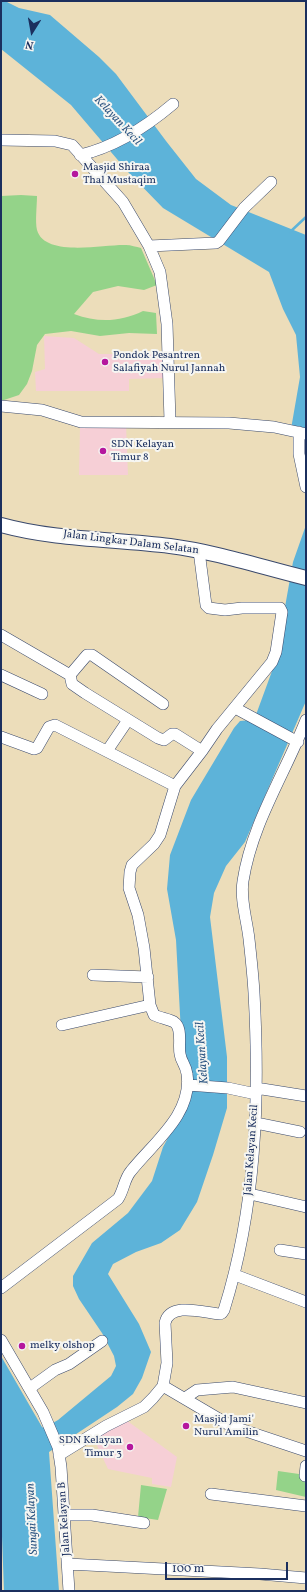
<!DOCTYPE html>
<style>
body{margin:0}
#map{position:relative;width:307px;height:1592px;overflow:hidden;background:#ecddba;font-family:Vollkorn,serif}
canvas{display:block}
.frame{position:absolute;inset:0;border:2px solid #1b2f5e;pointer-events:none}
.north{position:absolute;left:12px;top:12px;width:40px;height:40px;-webkit-text-stroke:3px #f6f6f2;paint-order:stroke;rotate:191deg;font-size:11px;font-weight:700;line-height:16px;text-align:center;color:#1b2f5e}
.north::after{content:'';display:block;margin:auto;width:14px;height:18px;background:#1b2f5e;clip-path:polygon(50% 0,100% 100%,50% 72%,0 100%)}
.scale{position:absolute;left:165px;top:1562px;width:123px;height:18px;box-sizing:border-box;border:2px solid #1b2f5e;border-top:0;padding-left:5px;font-size:12px;line-height:14px;white-space:nowrap;color:#1b2f5e;-webkit-text-stroke:3px #f6f6f2;paint-order:stroke}
</style>
<div id="map">
<canvas width="307" height="1592"></canvas>
<div class="frame"></div>
<div class="north">N</div>
<div class="scale">100 m</div>
</div>
<script>
const c = document.querySelector('canvas').getContext('2d');
c.lineJoin = 'round';
function paint(path, color) {
  c.fillStyle = color;
  c.fill(path, 'evenodd');
}
function trace(path, color, width, dash) {
  c.strokeStyle = color;
  c.lineWidth = width;
  c.lineCap = dash ? 'butt' : 'round';
  c.setLineDash(dash || []);
  c.stroke(path);
}
function label(font, color, halo, rows, align = 'center') {
  c.font = font + ' Vollkorn,serif';
  c.lineWidth = 4;
  c.setLineDash([]);
  c.textBaseline = 'middle';
  c.strokeStyle = halo;
  c.fillStyle = color;
  for (const [text, x, y, turn = 0] of rows) {
    c.save();
    c.translate(x, y);
    c.rotate((+turn || 0) * Math.PI / 180);
    c.textAlign = isNaN(turn) ? turn : align;
    if (halo) c.strokeText(text, 0, 0);
    c.fillText(text, 0, 0);
    c.restore();
  }
}
paint(new Path2D(`
 M44,336L74,338L99,354H165V378L129,379V391H36L35,372L45,369Z
 M126,424L128,475H79L80,427Z
 M126,1420L177,1457L171,1487L152,1484V1478L108,1469L93,1437Z`), '#f6cfd6');
paint(new Path2D(`
 M21,195L37,196C37,205 35,222 37,230C45,258 105,244 126,245C131,245 136,247 141,248L157,285L144,290L118,286L93,292L74,314C98,323 120,322 143,311L156,313L157,334L129,333L100,336L71,331L45,334L37,345L32,371L27,384L19,395L1,401V196Z
 M278,1471L306,1475V1497L276,1490Z
 M141,1485L167,1489L158,1520L138,1517Z`), '#94d389');
paint(new Path2D(`
 M1,1H5L19,8L50,15L99,57L116,74L166,141L196,179L231,205L306,235V493L298,460L297,439L291,429L300,377L296,335L283,309L269,272L163,208L128,172L71,105L1,49Z
 M306,525V701L245,842L226,866L214,893L210,917L227,1057V1108L213,1155L197,1202L180,1230L161,1243L136,1252L113,1264L108,1274L139,1324L151,1352L142,1378L133,1394L117,1407L49,1452L59,1591H4L1,1509V1356L42,1427L44,1428L58,1420L111,1376L116,1366L114,1356L102,1333L79,1299L73,1286V1276L92,1243L128,1213L152,1181L163,1147L185,1107L176,940L167,889L170,855L191,800L234,728L240,721L251,720L257,712L275,663L293,562Z`), '#5db3d9');
trace(new Path2D(`
 M290,232L306,217`), '#5db3d9', 2.5);
const minor = new Path2D(`
 M1,140L55,141L72,145L123,202L149,246L160,272L167,324L170,421
 M80,155C115,147 147,126 173,104
 M149,246L216,243L219,241L244,208L271,182
 M1,406L42,410L81,422L229,423L274,427L306,434
 M299,432V454L306,487
 M1,635L70,675L72,684L85,693L158,738L164,740L172,734H175L202,751
 M1,675L42,694
 M70,675L87,655H92L163,704
 M235,708L298,742
 M1,737L34,749L37,748L49,727L55,725L175,786
 M107,751L128,720
 M93,975L148,977
 M62,1025L150,1005
 M188,1085L228,1088L256,1094
 M256,1088L306,1096
 M256,1123L300,1132
 M250,1194L306,1207
 M280,1250L306,1254
 M235,1275L306,1302
 M1,1288L118,1199C124,1190 124,1179 131,1171C153,1143 193,1114 187,1074C186,1065 181,1062 180,1054C178,1045 183,1028 174,1022C169,1019 160,1018 154,1015L150,1005L144,948L138,915L129,888L130,872L132,865L154,844L160,835L175,786L202,751L217,729L272,662L276,652L282,612L280,608H242L225,610L209,608L206,605L199,551
 M1,1340L43,1412L58,1447L61,1467L69,1591
 M163,1386L231,1426L306,1451
 M30,1388L55,1370L69,1364L102,1341
 M185,1398L197,1390L233,1387L306,1403
 M59,1455L106,1426L144,1407L153,1398L163,1386L167,1363L165,1323C170,1301 205,1313 220,1314L222,1313L224,1310C256,1208 260,1100 254,993C253,975 251,957 249,939C247,920 240,900 243,881C252,823 285,774 306,720
 M305,1476L306,1466
 M211,1494L306,1506
 M64,1515H92L144,1523
 M68,1564L260,1574L306,1578`);
const major = new Path2D(`
 M1,525C55,540 114,539 170,546C216,552 261,567 306,578`);
trace(minor, '#3a496c', 12);
trace(major, '#3a496c', 16);
trace(minor, '#fff', 11);
trace(major, '#fff', 14);
for (const [x, y, r, color] of [
 [75,174,4,"#b5179e"],
 [105,362,4,"#b5179e"],
 [103,451,4,"#b5179e"],
 [22,1346,4,"#b5179e"],
 [186,1426,4,"#b5179e"],
 [130,1447,4,"#b5179e"]
]) {
  const dot = new Path2D();
  dot.arc(x, y, r, 0, 2 * Math.PI);
  c.fillStyle = color;
  c.fill(dot);
  trace(dot, '#f6f6f2', 1.5);
}
label('11px', '#1b2f5e', '#f6f6f2', [
 ["Masjid Shiraa",83,168],
 ["Thal Mustaqim",83,181],
 ["Pondok Pesantren",113,356],
 ["Salafiyah Nurul Jannah",113,369],
 ["SDN Kelayan",111,445],
 ["Timur 8",111,458],
 ["melky olshop",30,1346],
 ["Masjid Jami'",194,1420],
 ["Nurul Amilin",194,1433],
 ["SDN Kelayan",122,1441,"right"],
 ["Timur 3",122,1454,"right"]
], 'left');
label('11px', '#1b2f5e', '#f6f6f2', [
 ["Jalan Lingkar Dalam Selatan",131,543,7],
 ["Jalan Kelayan Kecil",252,1150,-86],
 ["Jalan Kelayan B",65,1519,-94]
]);
label('italic 12px', '#2f5783', '#f6f6f2', [
 ["Kelayan Kecil",117,121,47],
 ["Kelayan Kecil",203,1053,-94],
 ["Sungai Kelayan",33,1519,-93]
]);
</script>
